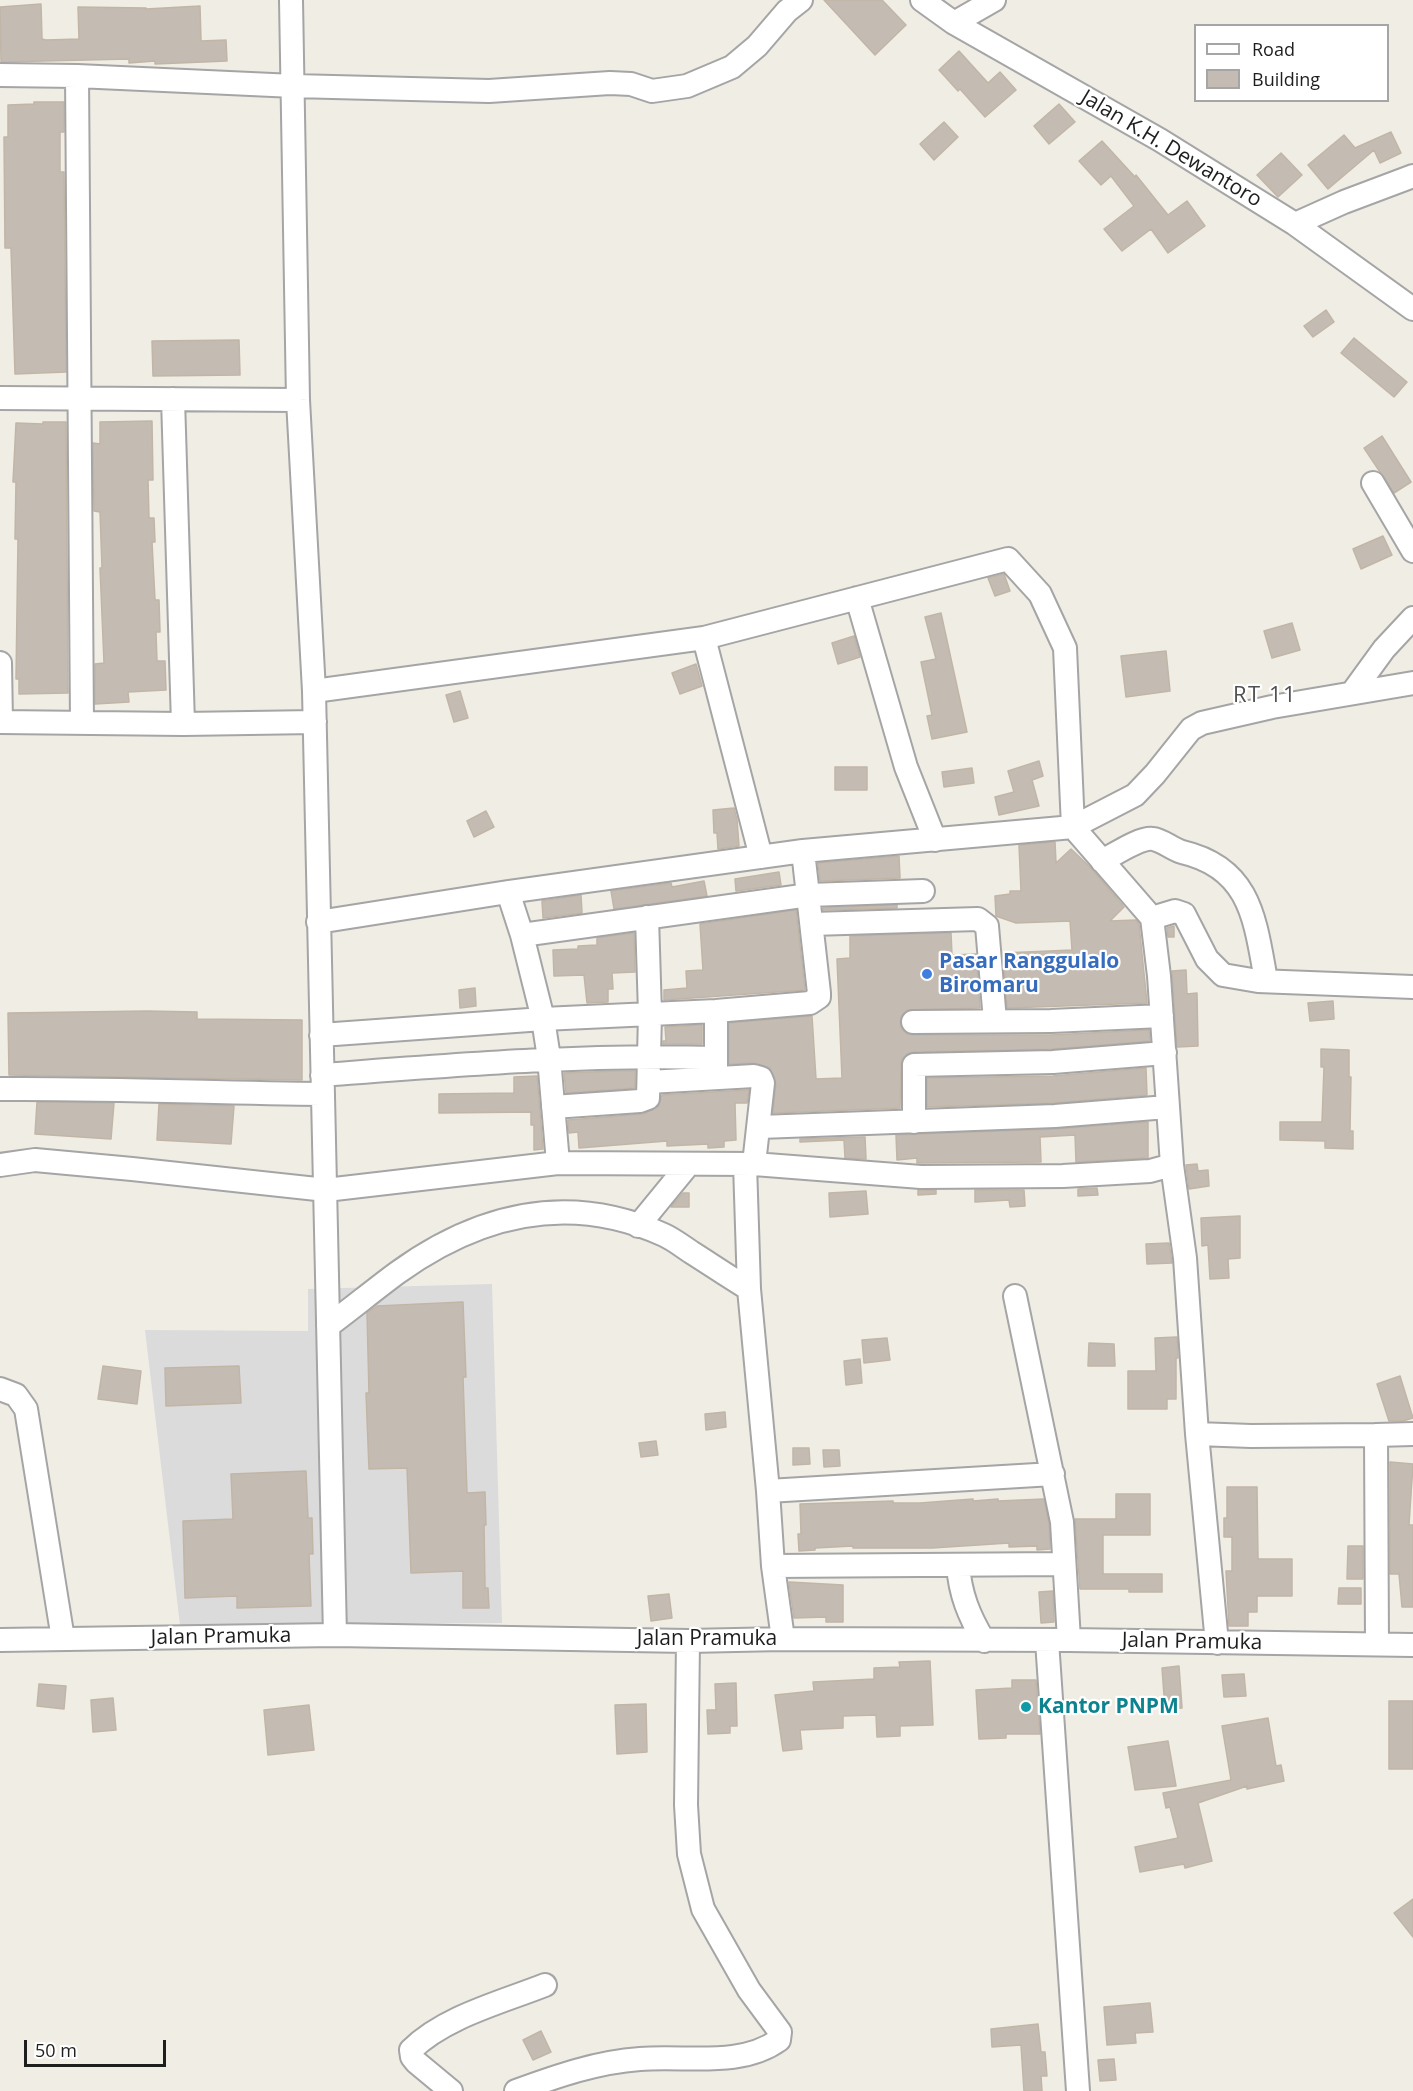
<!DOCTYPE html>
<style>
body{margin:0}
#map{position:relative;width:1413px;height:2091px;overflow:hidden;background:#efede4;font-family:"Open Sans",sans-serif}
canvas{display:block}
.legend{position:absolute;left:1194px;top:24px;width:195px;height:78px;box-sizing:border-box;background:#fff;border:2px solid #a5a5a5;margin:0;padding:8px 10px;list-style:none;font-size:18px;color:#1e1e1e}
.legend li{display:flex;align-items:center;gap:12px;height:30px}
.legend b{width:30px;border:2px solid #a5a5a5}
.scale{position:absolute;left:24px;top:2040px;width:142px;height:27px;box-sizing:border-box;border:3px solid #1e1e1e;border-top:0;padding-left:8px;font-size:18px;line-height:21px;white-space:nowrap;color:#1e1e1e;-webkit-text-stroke:4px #fff;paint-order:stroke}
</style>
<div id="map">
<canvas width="1413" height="2091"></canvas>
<ul class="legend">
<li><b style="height:8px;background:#fff"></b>Road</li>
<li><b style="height:16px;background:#c4bcb3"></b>Building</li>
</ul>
<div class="scale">50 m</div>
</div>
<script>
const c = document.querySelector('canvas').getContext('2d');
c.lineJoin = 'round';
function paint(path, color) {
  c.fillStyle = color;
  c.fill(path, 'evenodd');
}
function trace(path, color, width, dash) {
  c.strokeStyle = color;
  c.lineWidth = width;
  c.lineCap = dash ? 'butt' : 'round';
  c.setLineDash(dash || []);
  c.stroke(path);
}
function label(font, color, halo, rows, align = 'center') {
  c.font = font + ' "Open Sans",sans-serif';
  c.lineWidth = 4.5;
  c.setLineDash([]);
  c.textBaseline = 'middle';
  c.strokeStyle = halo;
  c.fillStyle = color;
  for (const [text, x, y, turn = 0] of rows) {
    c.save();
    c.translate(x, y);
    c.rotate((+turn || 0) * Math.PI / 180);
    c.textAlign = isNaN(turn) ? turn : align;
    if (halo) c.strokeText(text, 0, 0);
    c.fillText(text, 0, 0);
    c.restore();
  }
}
paint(new Path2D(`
 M492,1284L502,1623L180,1625L145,1330L308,1331V1289Z`), '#dcdbdb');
const building = new Path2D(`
 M824,0H882L906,25L875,55Z
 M41,4L42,39L46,40L79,39L78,7L146,8V9L200,6L201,41L226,40L227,61L155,64V61L129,63V59L1,62L0,7Z
 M959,51L988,83L1000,72L1016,90L985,117L960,89L958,91L939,70Z
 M34,102H64V132H60V172H64L66,372L15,374L11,248H5L4,137H8V105L34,104Z
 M1059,104L1075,122L1049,144L1034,126Z
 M944,122L958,137L934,160L920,144Z
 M1391,132L1401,153L1380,163L1374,150L1328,189L1308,165L1344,135L1355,148Z
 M1102,141L1135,177L1136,175L1168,215L1187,201L1205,226L1168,253L1151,229L1122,251L1104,229L1134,206L1111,176L1101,185L1079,161Z
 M1281,153L1302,175L1278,197L1257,175Z
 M1326,310L1334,322L1313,337L1304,326Z
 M1354,338L1407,382L1394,397L1341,353Z
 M239,340L240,375L153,376L152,341Z
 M152,421L153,480H148L149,518H154L155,542H152L155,600H159L160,632H156L157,661H165L166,690L128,692L129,702L95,704V664L104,663L100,568H102L100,512L94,511L93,443L100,444V422Z
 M43,422H66L68,693L19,694V679H16L18,539H15L16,482H13L16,423L43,424Z
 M1382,436L1411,482L1394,493L1364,448Z
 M1383,536L1392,555L1361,569L1353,549Z
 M1004,574L1010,591L995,596L988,578Z
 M941,613L967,732L932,739L927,716L932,715L921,662L936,659L925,617Z
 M1292,623L1300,650L1272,658L1264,631Z
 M854,636L860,657L838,664L832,643Z
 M1166,651L1170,691L1126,697L1121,656Z
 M696,664L702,686L680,694L672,673Z
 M460,691L468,718L454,722L446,695Z
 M1039,761L1043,776L1032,780L1039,806L999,815L995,797L1014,792L1008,771Z
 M835,767H867V790H835Z
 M972,768L974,783L944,787L942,772Z
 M734,808L737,820L739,846L718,849L717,833H714L713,810Z
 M486,811L494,827L474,837L467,821Z
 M1055,842L1056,863L1071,849L1090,867L1124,907L1110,921L1136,920L1139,924L1147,1003L1007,1008L1003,953L1072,950L1070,921L1016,923L996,916L995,896L1010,894V891H1021L1019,845Z
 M899,856L900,878L820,881L818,863Z
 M779,872L781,885L736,891L735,879Z
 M704,881L707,896L614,909L611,891L671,883L672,887Z
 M581,895L582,913L543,918L542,901Z
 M897,905V908L823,910V908Z
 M796,910L805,990L664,1000V990L687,988L686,971L703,970L700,924Z
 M1174,926V937H1168L1167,928Z
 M634,933L635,972L612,973L613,989H608V1002L587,1003L584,975L554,976L553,950L578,949V946L597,945V938Z
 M951,933L952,955L976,954L980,1008L907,1010L901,1016L900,1023L902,1029L907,1034L913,1035H1051L1149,1030L1150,1041L1052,1049L913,1052L907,1054L902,1059L901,1064L900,1108L773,1113L776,1084L770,1068L754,1063L729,1064V1023L812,1016L816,1079L842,1078L837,959L850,958V936Z
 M1186,970L1187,994L1197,993L1198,1046L1177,1047L1172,971Z
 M475,988L476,1006L460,1008L459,990Z
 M1333,1001L1334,1019L1310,1021L1308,1003Z
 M147,1011L197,1012V1019L302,1020V1080L9,1075L8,1013Z
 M702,1025V1044H663V1041H666L665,1027Z
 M1321,1049L1349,1050V1077H1351L1350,1131H1353V1149L1325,1148V1141L1280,1140V1122H1322L1324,1067H1321Z
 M1146,1068L1147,1095L1054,1103L927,1107V1078L1053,1076Z
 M618,1071H635V1088L566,1093L564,1073Z
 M537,1076L543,1149L534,1150V1125H531V1112L439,1113V1094L514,1093V1077Z
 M749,1090L747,1103H735L736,1140L724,1141V1147L708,1148V1144L667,1146V1141L579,1148L578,1132L569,1133L568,1120L644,1114L659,1106L662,1095Z
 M37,1102L114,1103L111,1139L35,1134Z
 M159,1104L234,1106L231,1144L157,1140Z
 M1148,1122V1158L1076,1162L1075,1135L1040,1137L1041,1162L921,1163H917V1158L897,1160L896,1135L1056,1129Z
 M865,1137L866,1159L845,1158L844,1140L800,1142V1139Z
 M1197,1164L1198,1171L1208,1170L1209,1186L1189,1189L1186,1165Z
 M1097,1188L1098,1195L1078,1196V1189Z
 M918,1190H936V1194L918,1195Z
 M975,1190H1024L1025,1206L1010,1207L1009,1200L975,1202Z
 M866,1191L868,1214L830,1217L829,1193Z
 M683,1193H689V1207H671Z
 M1240,1216V1258L1228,1259L1229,1278L1210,1279L1208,1245L1202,1246L1201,1218Z
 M1169,1243L1172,1263L1147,1264L1146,1244Z
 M463,1302L466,1377H463L467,1493L485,1492L486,1525H484L485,1588H488L489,1608H463V1571L411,1573L407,1468L369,1469L366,1393H369L367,1313L377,1306Z
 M1177,1337L1178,1358H1176V1399H1167V1409H1128V1371H1156L1155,1338Z
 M887,1338L890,1360L864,1363L862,1340Z
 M1089,1343L1114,1344L1115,1366H1088Z
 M860,1359L862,1383L846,1385L844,1361Z
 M103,1366L141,1371L137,1404L98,1399Z
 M239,1366L241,1403L166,1406L165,1368Z
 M1400,1376L1413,1418L1403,1421H1389L1377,1384Z
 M725,1412L726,1427L706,1430L705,1414Z
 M656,1441L658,1455L641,1457L639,1443Z
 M793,1448H809L810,1464L793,1465Z
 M823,1450H839L840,1466L824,1467Z
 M1390,1462L1413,1464L1409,1525H1413V1607H1402L1399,1574H1390Z
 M306,1471L308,1518H312L313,1554H309L311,1606L237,1608V1596L185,1598L183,1521L233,1519L231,1474Z
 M1227,1487H1257L1258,1559H1292V1596H1257V1612H1248V1626H1229L1226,1571H1232V1537H1224V1518H1227Z
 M1116,1494H1150V1535H1103V1574H1162V1592H1129V1589H1080L1075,1519H1116Z
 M973,1499V1501L998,1499V1501L1044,1499L1049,1524L1050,1549L1037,1550V1546L1009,1547V1543L932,1548H853V1546L815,1548V1550L799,1551L798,1534H801L800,1504L893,1501V1503H920Z
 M1348,1546H1363V1579H1347Z
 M789,1582L843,1585V1622H826V1617L794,1618Z
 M1339,1588H1361V1604H1338Z
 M1053,1591L1054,1622L1041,1623L1039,1592Z
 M669,1594L672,1618L651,1621L648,1596Z
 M930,1661L933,1725L900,1726V1736L877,1737L876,1715L843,1716V1728L800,1730L802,1749L783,1751L775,1695L814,1691L813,1682L874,1679V1668L900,1667L899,1662Z
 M1179,1666L1182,1708L1165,1709L1162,1668Z
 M1244,1674L1246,1696L1224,1697L1222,1675Z
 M1012,1680H1036L1040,1734H1006V1738L979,1739L976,1690L1012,1688Z
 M736,1683L737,1726H730V1733L708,1734L707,1710H716L715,1684Z
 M39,1684L66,1686L64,1709L37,1706Z
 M113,1698L116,1730L93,1732L91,1700Z
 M1389,1701H1413V1769H1389Z
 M646,1704L647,1752L617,1754L615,1705Z
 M309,1705L314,1750L268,1755L264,1710Z
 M1268,1718L1276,1766L1281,1765L1284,1781L1247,1789V1786L1198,1803L1212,1861L1185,1868L1184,1864L1140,1872L1135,1847L1178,1838L1170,1807L1166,1808L1163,1793L1231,1780L1222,1726Z
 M1168,1741L1176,1786L1135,1790L1128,1747Z
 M1413,1899V1937L1394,1913Z
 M1150,2003L1153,2032L1135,2033L1136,2043L1107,2045L1104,2007Z
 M1038,2024L1041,2052H1045L1047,2076H1041L1042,2091H1024L1021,2045L992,2047L991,2029Z
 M541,2031L551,2052L533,2060L523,2040Z
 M1114,2059L1116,2080L1100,2081L1098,2060Z`);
paint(building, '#c4bcb3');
trace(building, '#c1b5a6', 1.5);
const street = new Path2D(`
 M291,0L298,400L314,691L335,1635
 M922,0L954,23L1160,140L1295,224L1413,309
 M954,23L994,0
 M0,75L77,76L294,86L489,91L610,83L631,84L652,91L687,86L732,67L757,46L787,11L801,0
 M77,76L82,723
 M1295,224L1344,202L1413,176
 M0,398L298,400
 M173,399L183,724
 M1373,483L1413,551
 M857,598L906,767L935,840
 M704,638L761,857
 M0,663L1,722
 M314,691L704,638L1008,559L1040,594L1065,648L1073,827L1135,795L1155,774L1191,729L1202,723L1272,707L1413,683
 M1352,693L1384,649L1413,618
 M0,722L183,724L315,722
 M1102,861C1114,855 1140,837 1153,839C1162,840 1172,849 1182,852C1251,868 1255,920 1266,980
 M508,892L522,935
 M318,922L508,892L803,851L1073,827L1152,918L1175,911L1184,914L1207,959L1223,975L1258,981L1413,987
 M812,924L978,919L987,926L995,1021
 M913,1022L1051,1021L1162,1016
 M321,1035L543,1019L716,1011L810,1003L819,997V993L803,851
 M716,1073V1011
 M322,1075C454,1065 584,1054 716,1058
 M649,1082L754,1076L761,1078L763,1083L754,1164
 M0,1089C108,1088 215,1093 323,1094
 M553,1107L640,1101L648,1098L650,1014L647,917
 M914,1122V1065L1053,1062L1165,1053
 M760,1127L1055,1116L1167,1107
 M558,1163L549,1058L543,1019L522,935L809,895L923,891
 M745,1164L749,1289
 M0,1165L35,1160L132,1169L326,1190L558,1163L754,1164L921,1177L1063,1176L1150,1171L1172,1165L1159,976L1152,918
 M1172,1165L1185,1258L1197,1434L1217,1643
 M638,1226L688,1165
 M1015,1296L1062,1522L1069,1640
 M328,1326C351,1309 374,1290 397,1273C479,1214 569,1192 664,1235C673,1239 682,1246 691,1252C710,1264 729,1277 749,1289L768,1491L773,1566L783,1639
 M0,1389L16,1395L26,1409L63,1639
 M1197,1434L1251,1436L1376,1435
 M768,1491L1053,1474
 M958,1565C960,1594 969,1616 984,1641
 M773,1566L1063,1564
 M0,1640L335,1635L688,1641L783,1639L1069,1640L1413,1645
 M1047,1641L1078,2091
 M1377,1644L1376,1435L1413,1434
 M451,2091L416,2062L412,2057L411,2050C444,2017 502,2002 545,1985
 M516,2091C557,2076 597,2062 640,2059C686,2055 740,2068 779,2040L780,2032L749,1990L703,1909L689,1854L686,1805L688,1641`);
trace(street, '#a5a5a5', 26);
trace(street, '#fff', 22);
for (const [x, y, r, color] of [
 [927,974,6,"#3f7fe0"],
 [1026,1707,6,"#0f9aa8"]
]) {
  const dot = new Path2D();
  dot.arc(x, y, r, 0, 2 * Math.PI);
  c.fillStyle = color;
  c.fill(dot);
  trace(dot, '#fff', 2);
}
label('21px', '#1e1e1e', '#fff', [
 ["Jalan K.H. Dewantoro",1171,149,31],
 ["Jalan Pramuka",221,1637,-1],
 ["Jalan Pramuka",707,1639],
 ["Jalan Pramuka",1192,1642,1]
]);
label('bold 21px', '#366cbe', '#fff', [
 ["Pasar Ranggulalo",939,962],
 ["Biromaru",939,986]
], 'left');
label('bold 21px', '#0d838f', '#fff', [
 ["Kantor PNPM",1038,1707]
], 'left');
c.letterSpacing = '1.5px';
label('22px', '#515151', '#fff', [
 ["RT 11",1265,696]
]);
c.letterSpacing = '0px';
</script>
